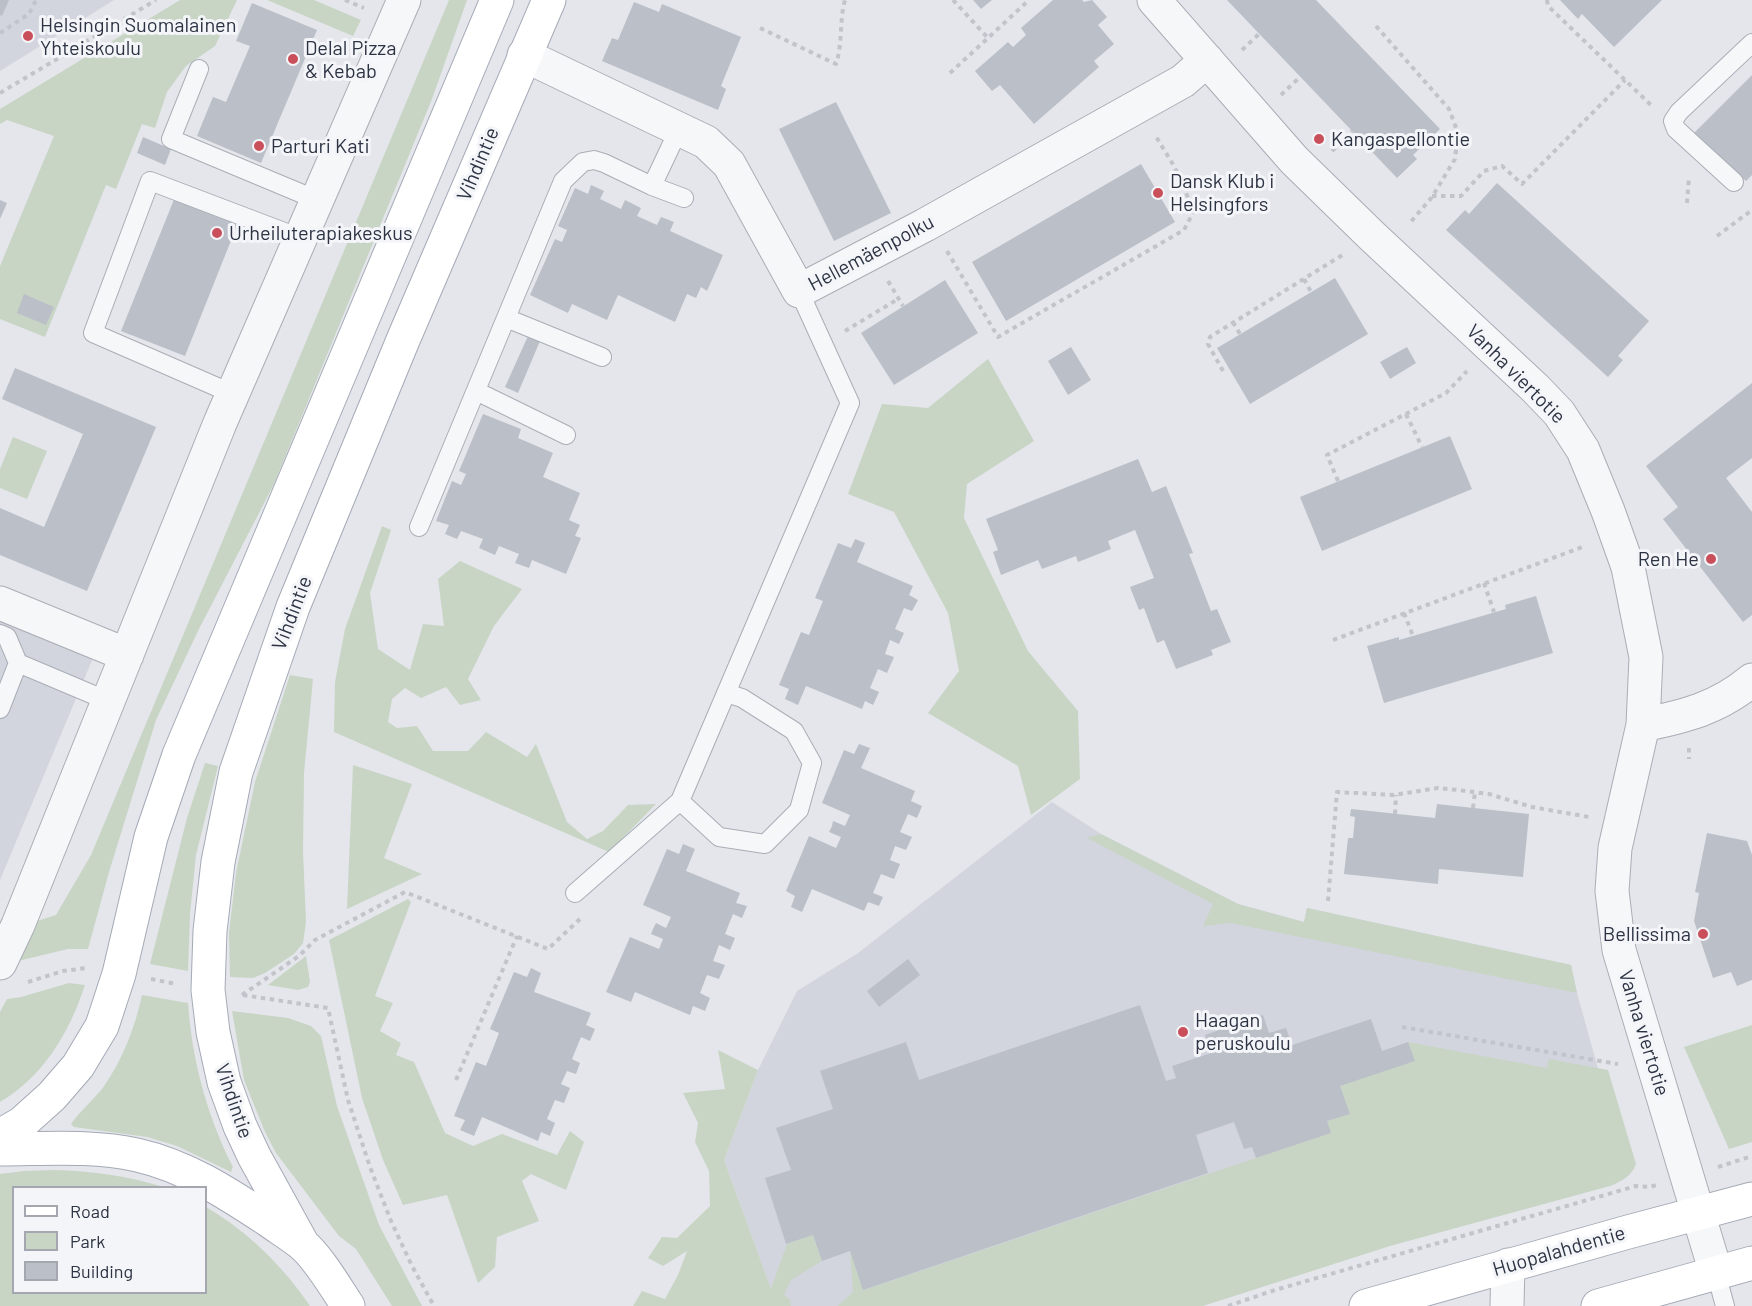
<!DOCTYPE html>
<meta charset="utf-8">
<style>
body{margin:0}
#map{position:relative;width:1752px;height:1306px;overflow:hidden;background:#e4e6eb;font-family:Barlow,sans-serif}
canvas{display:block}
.legend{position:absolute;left:12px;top:1186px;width:195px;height:108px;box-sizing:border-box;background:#f4f5f8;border:2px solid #a4a7b0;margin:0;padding:8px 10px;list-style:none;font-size:18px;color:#2c3343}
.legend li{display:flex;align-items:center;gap:12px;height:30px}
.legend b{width:30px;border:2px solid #a4a7b0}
</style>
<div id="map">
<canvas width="1752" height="1306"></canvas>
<ul class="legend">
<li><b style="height:8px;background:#fff"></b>Road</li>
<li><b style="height:16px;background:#c8d5c5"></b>Park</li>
<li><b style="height:16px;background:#bbbfc8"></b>Building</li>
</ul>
</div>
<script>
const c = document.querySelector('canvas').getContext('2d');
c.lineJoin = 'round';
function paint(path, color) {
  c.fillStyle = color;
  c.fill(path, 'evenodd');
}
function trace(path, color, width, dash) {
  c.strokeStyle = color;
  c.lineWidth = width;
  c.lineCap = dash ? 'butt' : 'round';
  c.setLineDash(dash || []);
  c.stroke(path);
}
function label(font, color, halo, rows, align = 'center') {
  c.font = font + ' Barlow,sans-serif';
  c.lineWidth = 6;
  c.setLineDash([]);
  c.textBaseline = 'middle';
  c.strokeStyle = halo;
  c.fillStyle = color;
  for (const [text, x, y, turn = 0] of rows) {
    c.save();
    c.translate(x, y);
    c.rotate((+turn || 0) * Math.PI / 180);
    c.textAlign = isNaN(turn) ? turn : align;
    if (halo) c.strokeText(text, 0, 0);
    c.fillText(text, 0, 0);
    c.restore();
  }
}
paint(new Path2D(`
 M0,0H114L0,71Z
 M0,620L93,658L0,880Z
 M1052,802L1101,834L1238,904L1304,922L1307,908L1571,965L1577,993L1602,1083L910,1306H777L724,1160L758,1070L797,991L858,953Z`), '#d2d5dd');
paint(new Path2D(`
 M180,0H237L215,46L186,66L167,92L155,128L142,124L116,189L106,185L45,337L0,319V266L54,136L7,120L0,124V109Z
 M267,0H314L361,20L353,36Z
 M449,0H467L432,99L274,484L199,629L156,720L109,872L88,949H68L18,961L34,922L56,915L91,855Z
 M988,359L1034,441L967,484L964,518L1028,651L1078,711L1080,779L1031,815L1018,766L928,713L959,671L948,613L894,512L848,494L882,404L928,408Z
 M13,437L47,451L27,499L0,488V469Z
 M382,526L391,530L370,593L378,649L410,670L423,624L444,626L438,579L460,561L522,589L494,626L468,679L481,700L460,705L446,687L421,698L405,688L392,699L388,722L397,728L417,726L433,751H468L486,732L527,757L536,744L567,822L587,839L603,831L628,805L656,804L609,852L334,732L335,682L345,629Z
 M290,675L313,679L304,773L303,851L306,922L303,943L294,954L265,973L253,978L230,977L229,933L236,873L255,782Z
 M205,763L218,766L196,855L190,914L188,971L150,964L187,818Z
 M353,765L412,784L384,858L422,874L347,909Z
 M1101,834L1238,904L1304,922L1307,908L1571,965L1577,993L1231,923L1203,926L1213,904L1087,838Z
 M408,899L411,902L375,996L393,1003L380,1031L401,1043L396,1055L414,1062L445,1133L473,1146L502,1134L557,1155L570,1131L584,1142L566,1190L531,1174L522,1181L539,1221L497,1237L495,1267L478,1283L447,1195L403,1205L383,1160L362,1098L329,940Z
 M306,956L310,982L308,987L298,990L268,985Z
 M69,983L85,985C69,1033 44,1076 0,1102V1012L7,999L21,997Z
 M142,995L188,1003C192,1060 207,1116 233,1167L231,1172L177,1146L147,1137L74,1127L71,1124C80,1111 92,1101 102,1089C122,1061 135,1028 142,995Z
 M232,1011L288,1018L311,1026L321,1036L337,1106L379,1225L422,1306H392L356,1249L339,1236L276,1153L265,1132L244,1080Z
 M1752,1025V1142L1729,1149L1684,1047Z
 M1408,1042L1547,1068L1549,1059L1608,1070L1636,1164C1631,1177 1622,1181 1610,1186L1390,1246L1203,1306H838L853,1292L850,1251L864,1290L1330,1133L1327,1121L1349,1113L1340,1086L1414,1061Z
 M718,1050L758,1070L724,1160L771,1289L787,1244L813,1235L822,1261L791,1280L784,1295L790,1300L791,1306H633L642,1291L665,1299L678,1275L687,1251L663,1266L648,1258L662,1237L677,1238L710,1206L709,1171L695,1142L698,1123L683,1093L725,1089Z
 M55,1170C93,1171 127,1176 164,1187L14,1188V1292H206V1207C247,1231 283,1266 310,1306H0V1174L24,1171Z`), '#c8d5c5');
paint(new Path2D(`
 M0,0H9L2,16L0,15Z
 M973,0H992L981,9Z
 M1053,0H1082L1084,2L1092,0L1107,17L1098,25L1114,44L1094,61L1099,67L1034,124L1000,85L992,91L975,71L1008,42L1013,47L1026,35L1021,28Z
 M1227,0H1316L1440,129L1413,155L1417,159L1397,178Z
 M1560,0H1662L1614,47L1582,14L1578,19Z
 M634,2L659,12L662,4L741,37L721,86L726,89L718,110L602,61L612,38L618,40Z
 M252,3L317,30L261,163L197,136L213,97L226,102L250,46L236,41Z
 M1752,75V175L1746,181L1716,153L1714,155L1693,134Z
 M836,102L891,213L834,241L779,129Z
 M143,137L171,149L165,165L137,153Z
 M1141,164L1175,222L1006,321L972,262Z
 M1497,183L1649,321L1618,356L1623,360L1608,377L1446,230L1465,210L1469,214Z
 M591,185L604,191L600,199L621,209L625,200L641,208L637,216L657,225L661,217L674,222L670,231L723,255L707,291L701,287L696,298L687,294L675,322L618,295L607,320L572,304L568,313L530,295L555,239L562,242L567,230L558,226L575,188L588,194Z
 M175,197L238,223L185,356L121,331Z
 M0,200L7,203L0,219Z
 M1335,278L1368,334L1250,404L1217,348Z
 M945,280L978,333L894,385L861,333Z
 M24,294L54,307L46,325L17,313Z
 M528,336L540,341L518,393L505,387Z
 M1071,347L1091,380L1068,395L1048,361Z
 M1407,347L1416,363L1390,379L1380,362Z
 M15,368L156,427L87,591L0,555V508L44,527L83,434L2,399Z
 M1752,383V458L1726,478L1752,512V615L1743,622L1663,519L1678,507L1646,466Z
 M483,414L521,429L518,438L553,453L543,477L580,493L569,520L580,525L575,536L581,538L566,574L532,560L529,568L515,563L519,554L499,546L495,555L479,548L483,539L461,531L457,539L445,534L449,525L436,521L452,481L461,485L466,474L459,471Z
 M1450,436L1472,489L1322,551L1300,497Z
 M1138,459L1152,492L1166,486L1193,553L1189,554L1211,611L1217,609L1231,642L1211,650L1213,655L1176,669L1164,640L1157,643L1144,608L1139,610L1130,587L1154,578L1135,530L1108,541L1111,549L1078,562L1076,556L1042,569L1038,560L1001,575L993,552L998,550L986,519Z
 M855,539L865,543L857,562L913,586L909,595L918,600L912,611L904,608L895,629L904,633L899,644L890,640L885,654L894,657L887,673L878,669L870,688L879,692L873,705L865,701L862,709L806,686L798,705L785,699L789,689L779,685L801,632L809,635L823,601L815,598L838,543L851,548Z
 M1536,596L1553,653L1384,703L1367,646L1399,637V640L1506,609L1505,605Z
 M859,744L870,748L861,768L915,791L911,801L922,806L917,818L908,814L900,832L912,837L906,850L895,846L890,860L900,864L894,879L881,874L873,893L883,897L879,906L868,902L864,911L812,889L802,912L791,907L795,896L786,891L809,836L836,848L841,837L829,832L832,826L833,821L845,826L850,815L822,803L844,750L854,754Z
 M1437,804L1529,814L1523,877L1439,869L1438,884L1344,874L1348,838H1353L1355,817L1350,816L1351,809L1435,818Z
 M1707,833L1747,841L1752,855V980L1737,986L1731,972L1713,978L1694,921L1699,893L1695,892Z
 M683,844L695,849L686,871L740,893L736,903L747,906L742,918L733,914L725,934L735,938L730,950L719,945L713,961L725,965L719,979L707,975L700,993L710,998L705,1011L693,1006L690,1015L635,992L631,1002L606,992L630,937L659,949L663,939L651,934L653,929L656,923L666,928L671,917L643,905L667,849L679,854Z
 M908,959L920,975L879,1007L867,991Z
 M531,968L541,973L534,992L591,1013L586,1025L595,1029L590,1041L581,1037L572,1059L580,1063L576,1074L567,1071L561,1084L570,1088L564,1103L555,1100L547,1119L555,1123L550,1136L541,1132L538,1141L482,1117L474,1136L460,1130L465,1120L454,1116L476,1062L486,1066L492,1051L499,1033L490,1029L514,972L527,977Z
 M1140,1005L1166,1081L1176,1078L1172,1066L1211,1053L1205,1035L1263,1015L1269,1033L1286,1028L1292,1045L1371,1019L1382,1051L1408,1042L1415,1061L1340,1086L1350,1114L1327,1121L1331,1133L1256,1158L1252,1147L1244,1149L1234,1122L1196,1135L1208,1173L863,1290L850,1251L822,1261L813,1235L786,1244L765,1178L791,1170L776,1128L833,1109L820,1071L906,1042L919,1080Z`), '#bbbfc8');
const service = new Path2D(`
 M199,69L171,139L317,200
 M1734,182L1676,129L1673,121L1679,112L1752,43
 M652,186L679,129
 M506,318L602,357
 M476,391L566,435
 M233,394L93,333L150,181L300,238
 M419,527L563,181L583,162L594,160L604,163L652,186L684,198
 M0,634L7,637L18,663L108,701
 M0,709L18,663
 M680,801L719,837L765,844L799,810L812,763L794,731L742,698L726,693
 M575,893L680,801L850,403L799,291
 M1716,1273L1725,1306`);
const minor = new Path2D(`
 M1154,0L1294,160L1372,236L1535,388L1559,413L1583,450L1608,511L1628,567L1646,657L1643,725L1615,848L1612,891L1619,950L1716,1273
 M524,55L706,142L729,164L799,291L925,225L1183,81L1207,60
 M0,603L127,655
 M1643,725C1685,716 1717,709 1752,680
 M0,963L18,925L220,423L404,0
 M1507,1306L1508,1265`);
const primary = new Path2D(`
 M0,1136L22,1123L52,1096L78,1066L102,1026L119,974L151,837L179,755L497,0
 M0,1149C46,1149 92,1145 137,1155C186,1166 227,1193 268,1220C279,1228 291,1235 302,1244C318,1257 336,1288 348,1306
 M303,1245L254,1156L240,1126L224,1082L213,1032L208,990L210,931L218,862L236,772L293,607L403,340L549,0
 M1366,1306L1628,1232L1752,1199
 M1598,1306L1752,1263`);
trace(service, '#a9adb5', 20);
trace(minor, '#a9adb5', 35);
trace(primary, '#a4aab6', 35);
trace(new Path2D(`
 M345,0L364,8
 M953,0L988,38L1029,0
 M1547,0L1548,6L1652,106
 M1376,26L1449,109L1458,133L1455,159L1432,197L1409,224
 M760,28L836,64C843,43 839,21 845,0
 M0,33L29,14L36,0
 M1242,50L1259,34
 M950,73L988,38
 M0,93L156,0
 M1281,95L1300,77
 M1332,151L1352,131
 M1432,196H1461L1484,171L1502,166L1522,184L1625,80
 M1687,203L1689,177
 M1717,236L1752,210
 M947,251L998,337L1184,230L1194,211L1174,166L1155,135
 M1304,279L1311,292
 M888,281L903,306
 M1233,322L1240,334
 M845,331L898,299
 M1223,371L1208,344L1210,337L1344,254
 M1406,414L1422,447
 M1338,481L1327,455L1446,393L1467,371
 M1484,583L1494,612
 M1404,613L1413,636
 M1333,640L1585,546
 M1689,748V759
 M1473,808L1475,792
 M1395,814L1396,795
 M1328,901L1337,792L1394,795L1438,788L1458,790L1489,794L1532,807L1589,817
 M1651,939L1693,936
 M151,979L176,984
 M28,982L63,971L87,968
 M242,995L299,956L315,940L405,892L548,949L580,919
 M243,995L328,1008L348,1100L370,1167L391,1221L412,1266L434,1306
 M1402,1027L1618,1064
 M456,1080L517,936
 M1718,1167L1752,1156
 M1228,1306L1275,1290L1636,1186L1650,1187L1656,1185`), '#c1c4ca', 4, [4.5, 4.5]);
trace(service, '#f6f7f9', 18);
trace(minor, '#f6f7f9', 33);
trace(primary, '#fff', 33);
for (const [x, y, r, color] of [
 [28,36,6,"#c9505a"],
 [293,59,6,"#c9505a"],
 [1319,139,6,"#c9505a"],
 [259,146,6,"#c9505a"],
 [1158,193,6,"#c9505a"],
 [217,233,6,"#c9505a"],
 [1711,559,6,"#c9505a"],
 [1703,934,6,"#c9505a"],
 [1183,1032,6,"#c9505a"]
]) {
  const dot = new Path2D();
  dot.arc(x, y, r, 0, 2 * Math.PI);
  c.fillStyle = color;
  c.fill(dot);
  trace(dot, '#f4f5f8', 2);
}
label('20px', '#2c3343', '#f4f5f8', [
 ["Helsingin Suomalainen",40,25],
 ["Yhteiskoulu",40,48],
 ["Delal Pizza",305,48],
 ["& Kebab",305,71],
 ["Kangaspellontie",1331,139],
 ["Parturi Kati",271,146],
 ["Dansk Klub i",1170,181],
 ["Helsingfors",1170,204],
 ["Urheiluterapiakeskus",229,233],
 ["Ren He",1699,559,"right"],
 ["Bellissima",1691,934,"right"],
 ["Haagan",1195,1020],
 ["peruskoulu",1195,1043]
], 'left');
label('20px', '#2c3343', '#f4f5f8', [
 ["Vihdintie",478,164,-67],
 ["Hellemäenpolku",871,253,-28],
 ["Vanha viertotie",1516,374,45],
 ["Vihdintie",292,613,-69],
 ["Vanha viertotie",1644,1033,73],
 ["Vihdintie",234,1101,71],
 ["Huopalahdentie",1559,1251,-16]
]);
</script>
